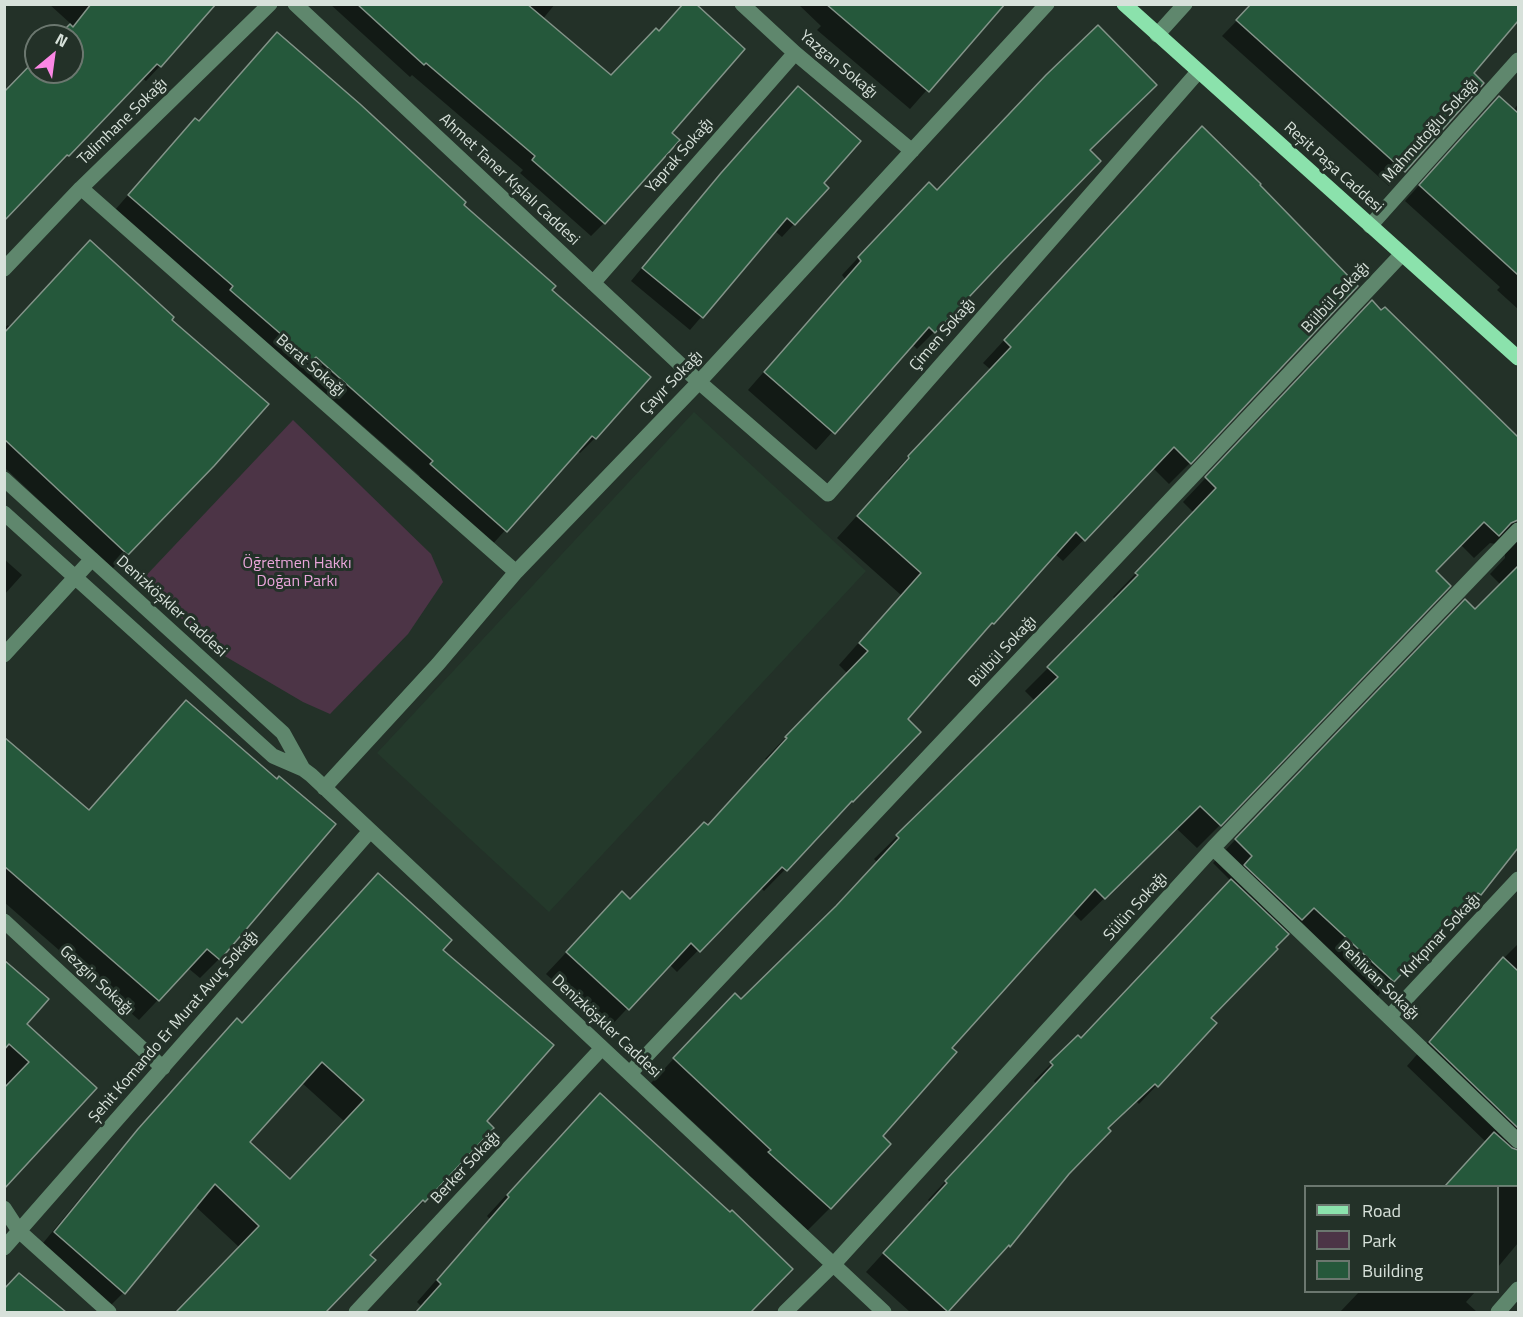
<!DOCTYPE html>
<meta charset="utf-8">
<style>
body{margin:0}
#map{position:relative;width:1523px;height:1317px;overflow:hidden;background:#233128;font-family:"Titillium Web",sans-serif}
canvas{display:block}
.frame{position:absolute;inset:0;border:6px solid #d7e1da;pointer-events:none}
.legend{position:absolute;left:1304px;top:1185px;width:195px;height:108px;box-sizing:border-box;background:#233128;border:2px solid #6b776f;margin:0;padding:8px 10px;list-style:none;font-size:18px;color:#d7e1da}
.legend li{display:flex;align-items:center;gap:12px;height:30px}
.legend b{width:30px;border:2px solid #6b776f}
.north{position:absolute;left:24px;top:24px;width:60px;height:60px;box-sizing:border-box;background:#233128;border:2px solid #6b776f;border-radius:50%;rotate:29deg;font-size:16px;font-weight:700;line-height:24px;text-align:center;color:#d7e1da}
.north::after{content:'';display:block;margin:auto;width:21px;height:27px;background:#fb87e5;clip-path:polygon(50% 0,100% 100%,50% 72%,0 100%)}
</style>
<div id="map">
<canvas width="1523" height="1317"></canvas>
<div class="frame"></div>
<ul class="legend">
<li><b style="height:8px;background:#8be2ac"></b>Road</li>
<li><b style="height:16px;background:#4c3446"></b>Park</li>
<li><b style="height:16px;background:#25583b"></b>Building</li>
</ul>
<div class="north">N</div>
</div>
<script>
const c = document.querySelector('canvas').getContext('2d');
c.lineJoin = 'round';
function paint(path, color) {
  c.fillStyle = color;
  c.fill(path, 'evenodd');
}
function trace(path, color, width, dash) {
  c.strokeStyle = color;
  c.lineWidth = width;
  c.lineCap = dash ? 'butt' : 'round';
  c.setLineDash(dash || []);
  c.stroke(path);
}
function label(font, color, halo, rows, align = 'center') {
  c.font = font + ' "Titillium Web",sans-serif';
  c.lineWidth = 6;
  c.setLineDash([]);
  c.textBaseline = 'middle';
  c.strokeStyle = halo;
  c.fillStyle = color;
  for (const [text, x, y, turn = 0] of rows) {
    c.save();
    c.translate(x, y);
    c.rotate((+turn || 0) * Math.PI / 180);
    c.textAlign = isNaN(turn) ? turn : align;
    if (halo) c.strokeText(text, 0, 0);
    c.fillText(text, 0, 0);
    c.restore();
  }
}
paint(new Path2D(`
 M694,412L866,571L549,912L377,753Z`), '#24392b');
paint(new Path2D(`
 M293,420L431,554L443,582L408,634L330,714L303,702L223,655L140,582Z`), '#4c3446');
paint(new Path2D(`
 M49,4H214L160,66L146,81L142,78L4,219L36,61V72H72V36H60L71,24Z
 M330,4H555L542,20L610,77L659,33L670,133L604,223L591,236L520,173L523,170L412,75L410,77Z
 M798,4H1003L910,109L817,30L821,26Z
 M1253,4H1518V19L1472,73L1482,83L1389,186L1222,36Z
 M277,34L550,290L649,377L595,438L580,453L577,450L491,546L417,479L420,476L300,371L297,375L115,210L181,134L198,122Z
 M786,100L822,183L827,188L782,237L775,231L690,330L631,281L709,187Z
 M1518,104V309L1497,290L1500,287L1405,201L1484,113L1513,111Z
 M1088,150L934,332L917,349L912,344L816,450L748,390L845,279L842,275L911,201L937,191Z
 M1180,150L1190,463L1169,484L1153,468L1063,561L1055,554L906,719L852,801L764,891L760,887L677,972L669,964L607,1030L546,974L622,893L630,900L707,826L767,760L765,759L847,673L839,665L901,595L837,538L889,480L888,479L990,369L983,363Z
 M1385,309L1518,439V848L1480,894L1457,917L1454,916L1370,1004L1291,930L1209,1018L1157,1085L1139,1104L1136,1101L1106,1129L1009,1246L946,1312H910L866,1272L930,1202L928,1200L1036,1084L1034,1081L1078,1037L1080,1040L1230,880L1213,863L1442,624L1475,611L1501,585L1490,574L1505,558V552L1501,545L1490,543L1474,558L1460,544L1434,571L1220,825L1197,848L1176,828L1081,921L1072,912L950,1048L881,1136L830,1208L807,1231L746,1176L749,1174L651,1083L711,1019L741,1001L817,926L877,862L874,859L1035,701L1025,691L1116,600L1113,597L1194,513L1183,502L1349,326L1381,313Z
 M170,320L213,465L112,569L4,467V328L8,325L10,328Z
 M4,559L22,575L4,595Z
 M186,702L219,959L200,978L188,968L139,1020L4,902V739L88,811Z
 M378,875L441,950L485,1122L492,1128L424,1201L403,1222L402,1220L368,1255L325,1311L326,1312H177L239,1247L195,1206L123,1293L104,1312L34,1254L118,1152L216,1041L237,1020L241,1025ZM301,1082L345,1122L289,1180L248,1142Z
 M1518,944V1243L1498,1267V1186H1445L1486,1142L1407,1066L1480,982Z
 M4,962L25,1024L95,1088L4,1186Z
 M579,1116L791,1269L749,1312H416L421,1306L417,1302L490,1219L487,1216Z
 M19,1275L63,1312H4V1289Z
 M1359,1292H1475L1466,1302L1477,1312H1340Z`), '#0007');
const building = new Path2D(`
 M91,4H216L161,67L157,64L69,156L67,155L4,221V92L36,59V72H72V36H58L70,24L73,27Z
 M357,4H527L611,75L656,28L659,31L683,4H696L745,49L672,133L680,140L605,224L532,160L535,156L426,63L424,65Z
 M826,4H1005L929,92Z
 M1251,4H1518V21L1474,73L1484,83L1405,172L1236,20Z
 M1098,25L1157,85L1090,150L1101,161L1004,260L935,333L929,327L835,434L764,372L861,261L858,257L929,182L937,190L1046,75Z
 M277,32L360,104L466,202L464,205L556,286L552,290L651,377L596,439L592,436L507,532L430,464L433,461L316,357L312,361L230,290L233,286L128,195L195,118L199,121Z
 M798,86L861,141L824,183L829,188L795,225L787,218L703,318L642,268L721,173Z
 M1499,96L1518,113V275L1419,185Z
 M1202,126L1261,184L1260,185L1358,286L1191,464L1174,447L1085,541L1076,532L994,624L992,623L908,719L921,732L853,802L852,801L787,871L782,867L700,952L691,943L629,1010L566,952L622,891L630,899L704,822L708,825L787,738L785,737L868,651L859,643L921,573L857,516L909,458L908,456L1011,347L1004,340Z
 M90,240L174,317L172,320L269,404L214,466L128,555L4,439V333Z
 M1372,300L1381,310L1385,307L1518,437V520L1511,523L1499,536L1484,522L1436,571L1451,586L1221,826L1200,806L1105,899L1095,889L952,1048L957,1052L883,1136L891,1144L831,1209L768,1152L771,1150L673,1058L735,993L741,999L836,906L899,838L896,835L1058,677L1047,667L1138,575L1135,573L1216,488L1205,477Z
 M1518,566V848L1481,895L1478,893L1394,982L1314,908L1302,920L1244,865L1252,856L1235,839L1465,599L1475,609Z
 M186,700L277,779L279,776L336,824L220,960L207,949L159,1001L4,866V737L89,810Z
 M378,873L452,940L443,950L554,1045L487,1121L494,1128L425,1202L423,1200L370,1255L376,1260L326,1312H176L259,1226L215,1184L125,1294L54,1232L138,1129L237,1018L242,1023ZM322,1062L364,1100L290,1179L250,1142Z
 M1231,879L1289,934L1276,947L1278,949L1211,1018L1217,1023L1158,1087L1155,1084L1108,1128L1111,1131L1069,1174L1010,1247L1009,1245L948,1312L883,1253L947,1183L945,1181L1053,1065L1050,1062L1078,1035L1081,1038Z
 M1503,957L1518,971V1128L1429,1042Z
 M4,960L49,999L27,1024L97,1088L4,1189V1088L29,1062L9,1044L4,1050Z
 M600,1093L730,1212L732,1210L793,1269L751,1312H416L441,1284L437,1280L509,1197L507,1195Z
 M1494,1132L1512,1148L1518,1150V1186H1445Z
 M19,1273L66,1312H4V1289Z`);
paint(building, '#25583b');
trace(building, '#839489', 1.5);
trace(new Path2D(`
 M295,4L699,382L828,494L1198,72
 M742,4L795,53L912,151
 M1157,35L1185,4
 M81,188L516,572
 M1370,226L1518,60
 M4,269L81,188L270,4
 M593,283L795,53
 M4,479L283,733L303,769
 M4,513L273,756L303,769L311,775L884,1312
 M4,655L92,559
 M324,788L438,664L516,572L699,382L1047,4
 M1213,848L1518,1141
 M4,921L163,1068
 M1389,1017L1518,879
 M630,1073L1402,254
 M4,1208L19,1231L109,1312
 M4,1248L370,831
 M356,1312L602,1048
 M785,1312L833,1265L1213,848L1518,530
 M1498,1312L1518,1289`), '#5f876d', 15);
trace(new Path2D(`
 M1124,4L1518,358`), '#8be2ac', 15);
label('16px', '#d7e1da', '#233128', [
 ["Yazgan Sokağı",838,65,40],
 ["Talimhane Sokağı",123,122,-44],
 ["Mahmutoğlu Sokağı",1431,131,-48],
 ["Yaprak Sokağı",680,156,-49],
 ["Reşit Paşa Caddesi",1333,168,42],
 ["Ahmet Taner Kışlalı Caddesi",509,180,43],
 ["Bülbül Sokağı",1336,298,-47],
 ["Çimen Sokağı",943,335,-49],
 ["Berat Sokağı",310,366,41],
 ["Çayır Sokağı",672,383,-46],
 ["Denizköşkler Caddesi",171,607,42],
 ["Bülbül Sokağı",1003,652,-47],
 ["Sülün Sokağı",1136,907,-48],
 ["Kırkpınar Sokağı",1441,936,-47],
 ["Gezgin Sokağı",96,981,43],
 ["Pehlivan Sokağı",1378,981,44],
 ["Şehit Komando Er Murat Avuç Sokağı",174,1027,-49],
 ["Denizköşkler Caddesi",606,1027,43],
 ["Berker Sokağı",466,1168,-47]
]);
label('16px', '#e9a5da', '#233128', [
 ["Öğretmen Hakkı",297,564],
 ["Doğan Parkı",297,582]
]);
</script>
